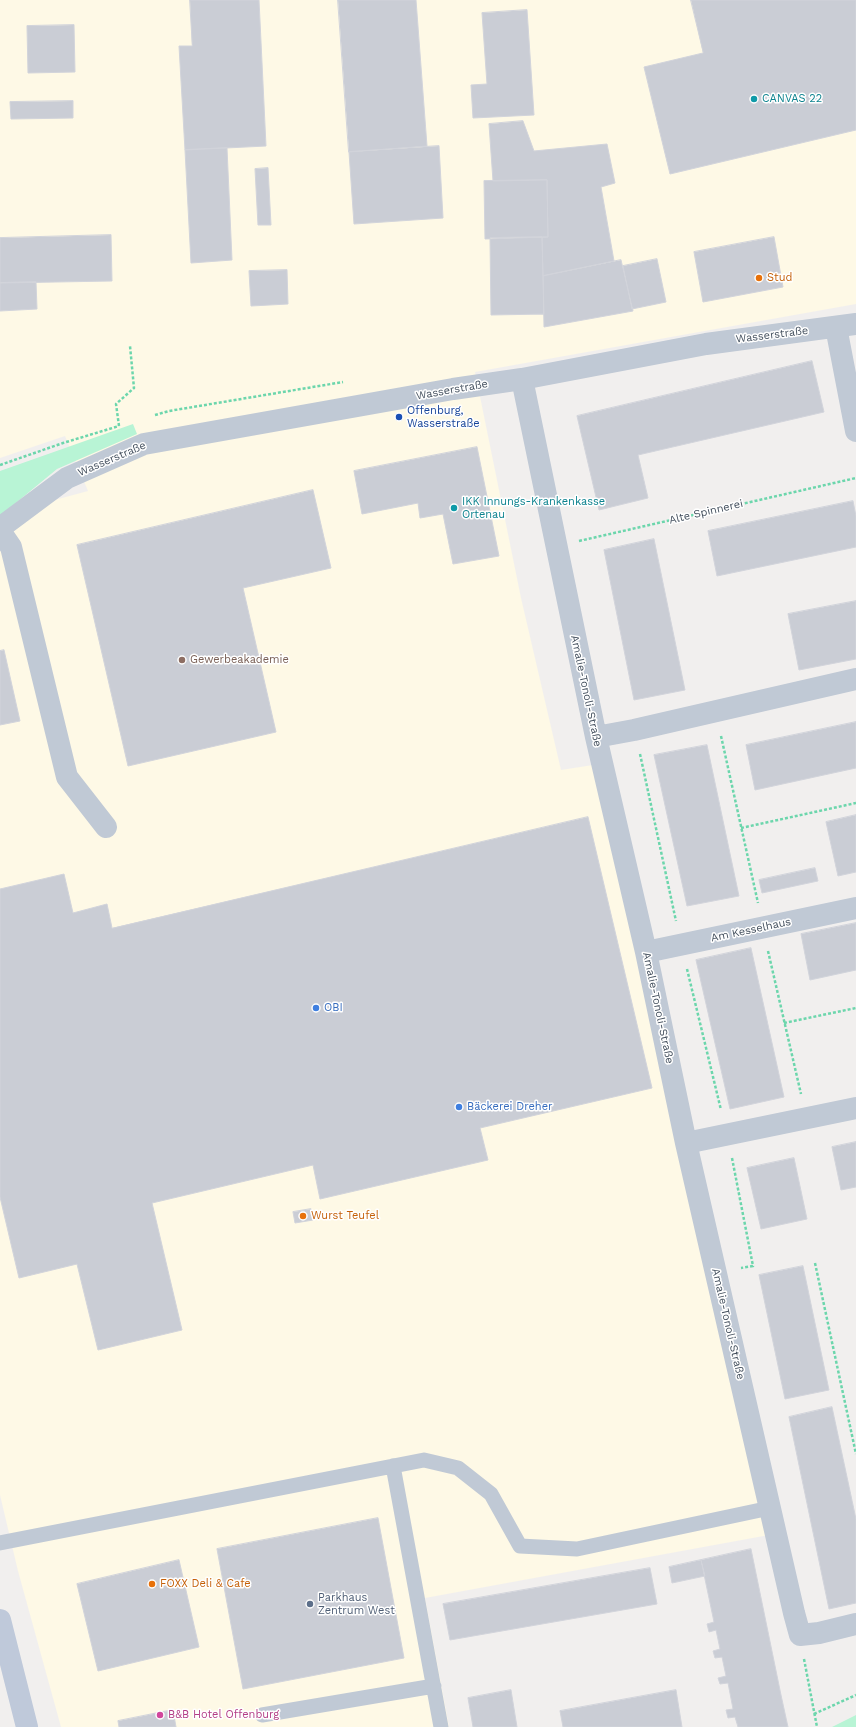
<!DOCTYPE html>
<meta charset="utf-8">
<style>
body{margin:0}
canvas{display:block;background:#f1efee}
</style>
<canvas width="856" height="1727"></canvas>
<script>
const c = document.querySelector('canvas').getContext('2d');
c.lineJoin = 'round';
function paint(path, color) {
  c.fillStyle = color;
  c.fill(path, 'evenodd');
}
function trace(path, color, width, dash) {
  c.strokeStyle = color;
  c.lineWidth = width;
  c.lineCap = dash ? 'butt' : 'round';
  c.setLineDash(dash || []);
  c.stroke(path);
}
function label(font, color, halo, rows, align = 'center') {
  c.font = font + ' "Work Sans",sans-serif';
  c.lineWidth = 3;
  c.setLineDash([]);
  c.textBaseline = 'middle';
  c.strokeStyle = halo;
  c.fillStyle = color;
  for (const [text, x, y, turn = 0] of rows) {
    c.save();
    c.translate(x, y);
    c.rotate((+turn || 0) * Math.PI / 180);
    c.textAlign = isNaN(turn) ? turn : align;
    if (halo) c.strokeText(text, 0, 0);
    c.fillText(text, 0, 0);
    c.restore();
  }
}
paint(new Path2D(`
 M0,0H856V304L475,372L521,598L561,770L593,765L769,1535L425,1598L449,1727H61L18,1571L0,1495V537L25,508L88,491L65,436L0,458Z`), '#fef9e6');
paint(new Path2D(`
 M133,424L137,434L57,469L0,516V471Z
 M856,1715V1727H832Z`), '#b8f4d5');
const building = new Path2D(`
 M190,0H259L266,146L185,150L179,46H192Z
 M338,0H416L427,146L349,152Z
 M691,0H856V130L670,174L644,67L703,53Z
 M527,10L534,115L473,118L471,85L487,84L482,13Z
 M74,25L75,72L28,73L27,26Z
 M73,101V118L11,119L10,102Z
 M523,121L534,151L607,144L615,183L601,187L614,261L543,276L542,237H548L547,180L493,181L489,124Z
 M439,146L443,218L354,224L349,152Z
 M227,148L232,260L191,263L185,150Z
 M268,168L271,225H258L255,169Z
 M547,180L548,237L485,239L484,181Z
 M111,235L112,281L0,283V238Z
 M542,237L544,314L491,315L490,238Z
 M774,237L783,287L703,302L694,252Z
 M657,259L666,302L632,309L623,266Z
 M621,260L633,311L544,327L543,276Z
 M287,270L288,304L251,306L249,271Z
 M36,282L37,309L0,311V283Z
 M812,361L824,412L638,455L648,498L599,510L577,416Z
 M477,447L499,556L453,564L443,514L420,518L418,503L362,514L354,471Z
 M313,490L331,568L243,588L276,732L128,766L77,545Z
 M853,501L856,516V547L717,576L708,531Z
 M654,539L685,690L634,700L604,550Z
 M856,601V659L799,670L788,614Z
 M4,650L20,721L0,725V651Z
 M856,722V768L755,790L746,745Z
 M707,745L739,896L687,906L654,755Z
 M856,815V872L838,876L826,822Z
 M588,817L652,1088L480,1128L488,1160L320,1199L313,1165L152,1203L182,1330L98,1350L77,1264L19,1278L0,1197V889L64,874L73,913L107,904L112,928Z
 M815,868L818,881L762,893L759,880Z
 M856,923V970L810,980L801,934Z
 M751,948L784,1097L730,1109L696,960Z
 M856,1142V1187L841,1190L832,1147Z
 M794,1158L807,1219L761,1229L747,1168Z
 M311,1209L313,1220L295,1223L293,1212Z
 M803,1266L829,1390L785,1399L759,1275Z
 M832,1407L856,1519V1603L829,1609L789,1417Z
 M378,1518L404,1658L243,1689L217,1549Z
 M751,1549L781,1695L788,1727H738L735,1717L728,1718L726,1710L733,1709L728,1683L720,1684L718,1678L726,1676L722,1657L715,1658L713,1651L720,1649L716,1630L709,1632L707,1624L714,1622L701,1560Z
 M179,1560L199,1647L98,1671L77,1584Z
 M701,1560L705,1576L672,1583L669,1567Z
 M650,1568L657,1604L450,1640L443,1604Z
 M511,1690L517,1727H473L468,1698Z
 M676,1690L682,1727H563L560,1711Z
 M173,1710L176,1727H119L118,1721Z`);
paint(building, '#cacdd5');
trace(building, '#d2d4db', 1);
trace(new Path2D(`
 M155,415L169,411L343,382
 M119,426L116,404L134,388L130,346
 M0,465L63,443L119,426
 M579,541L856,478
 M721,736L758,903
 M640,754L676,921
 M741,828L856,803
 M768,951L801,1094
 M687,969L721,1110
 M784,1023L856,1008
 M732,1158L753,1266L741,1268
 M815,1263L856,1454
 M804,1659L817,1727
 M814,1714L856,1695`), '#6cd6ac', 2.5, [3, 2]);
trace(new Path2D(`
 M393,1466L441,1727
 M0,1543L424,1460L458,1468L491,1494L520,1546L577,1549L770,1508
 M262,1715L434,1686`), '#c0c9d5', 15);
trace(new Path2D(`
 M836,327L856,431
 M522,379L596,737L646,952L686,1143L794,1613L800,1635L819,1633L856,1624
 M0,528L67,478L144,444L453,389L522,379L706,344L856,324
 M0,531L11,547L67,777L106,827
 M596,737L634,730L856,679
 M646,952L856,908
 M686,1143L856,1108`), '#c0c9d5', 22);
trace(new Path2D(`
 M0,1620L27,1727`), '#bfc9da', 22);
for (const [x, y, r, color] of [
 [754,99,4,"#0f9aa8"],
 [759,278,4,"#e8710a"],
 [399,417,4,"#1a4fb4"],
 [454,508,4,"#0f9aa8"],
 [182,660,4,"#8d6e63"],
 [316,1008,4,"#3f7fe0"],
 [459,1107,4,"#3f7fe0"],
 [303,1216,4,"#e8710a"],
 [152,1584,4,"#e8710a"],
 [310,1604,4,"#5c6f8a"],
 [160,1715,4,"#d1479c"]
]) {
  const dot = new Path2D();
  dot.arc(x, y, r, 0, 2 * Math.PI);
  c.fillStyle = color;
  c.fill(dot);
  trace(dot, '#fff', 1.5);
}
label('11px', '#0d838f', '#fff', [
 ["CANVAS 22",762,99],
 ["IKK Innungs-Krankenkasse",462,502],
 ["Ortenau",462,515]
], 'left');
label('11px', '#c56008', '#fff', [
 ["Stud",767,278],
 ["Wurst Teufel",311,1216],
 ["FOXX Deli & Cafe",160,1584]
], 'left');
label('11px', '#44505e', '#fff', [
 ["Wasserstraße",772,335,-7],
 ["Wasserstraße",452,390,-10],
 ["Wasserstraße",112,459,-23],
 ["Alte Spinnerei",706,512,-13],
 ["Amalie-Tonoli-Straße",586,691,78],
 ["Am Kesselhaus",751,930,-12],
 ["Amalie-Tonoli-Straße",658,1008,78],
 ["Amalie-Tonoli-Straße",728,1324,77]
]);
label('11px', '#164399', '#fff', [
 ["Offenburg,",407,411],
 ["Wasserstraße",407,424]
], 'left');
label('11px', '#785e54', '#fff', [
 ["Gewerbeakademie",190,660]
], 'left');
label('11px', '#366cbe', '#fff', [
 ["OBI",324,1008],
 ["Bäckerei Dreher",467,1107]
], 'left');
label('11px', '#4e5e75', '#fff', [
 ["Parkhaus",318,1598],
 ["Zentrum West",318,1611]
], 'left');
label('11px', '#b23c85', '#fff', [
 ["B&B Hotel Offenburg",168,1715]
], 'left');
</script>
